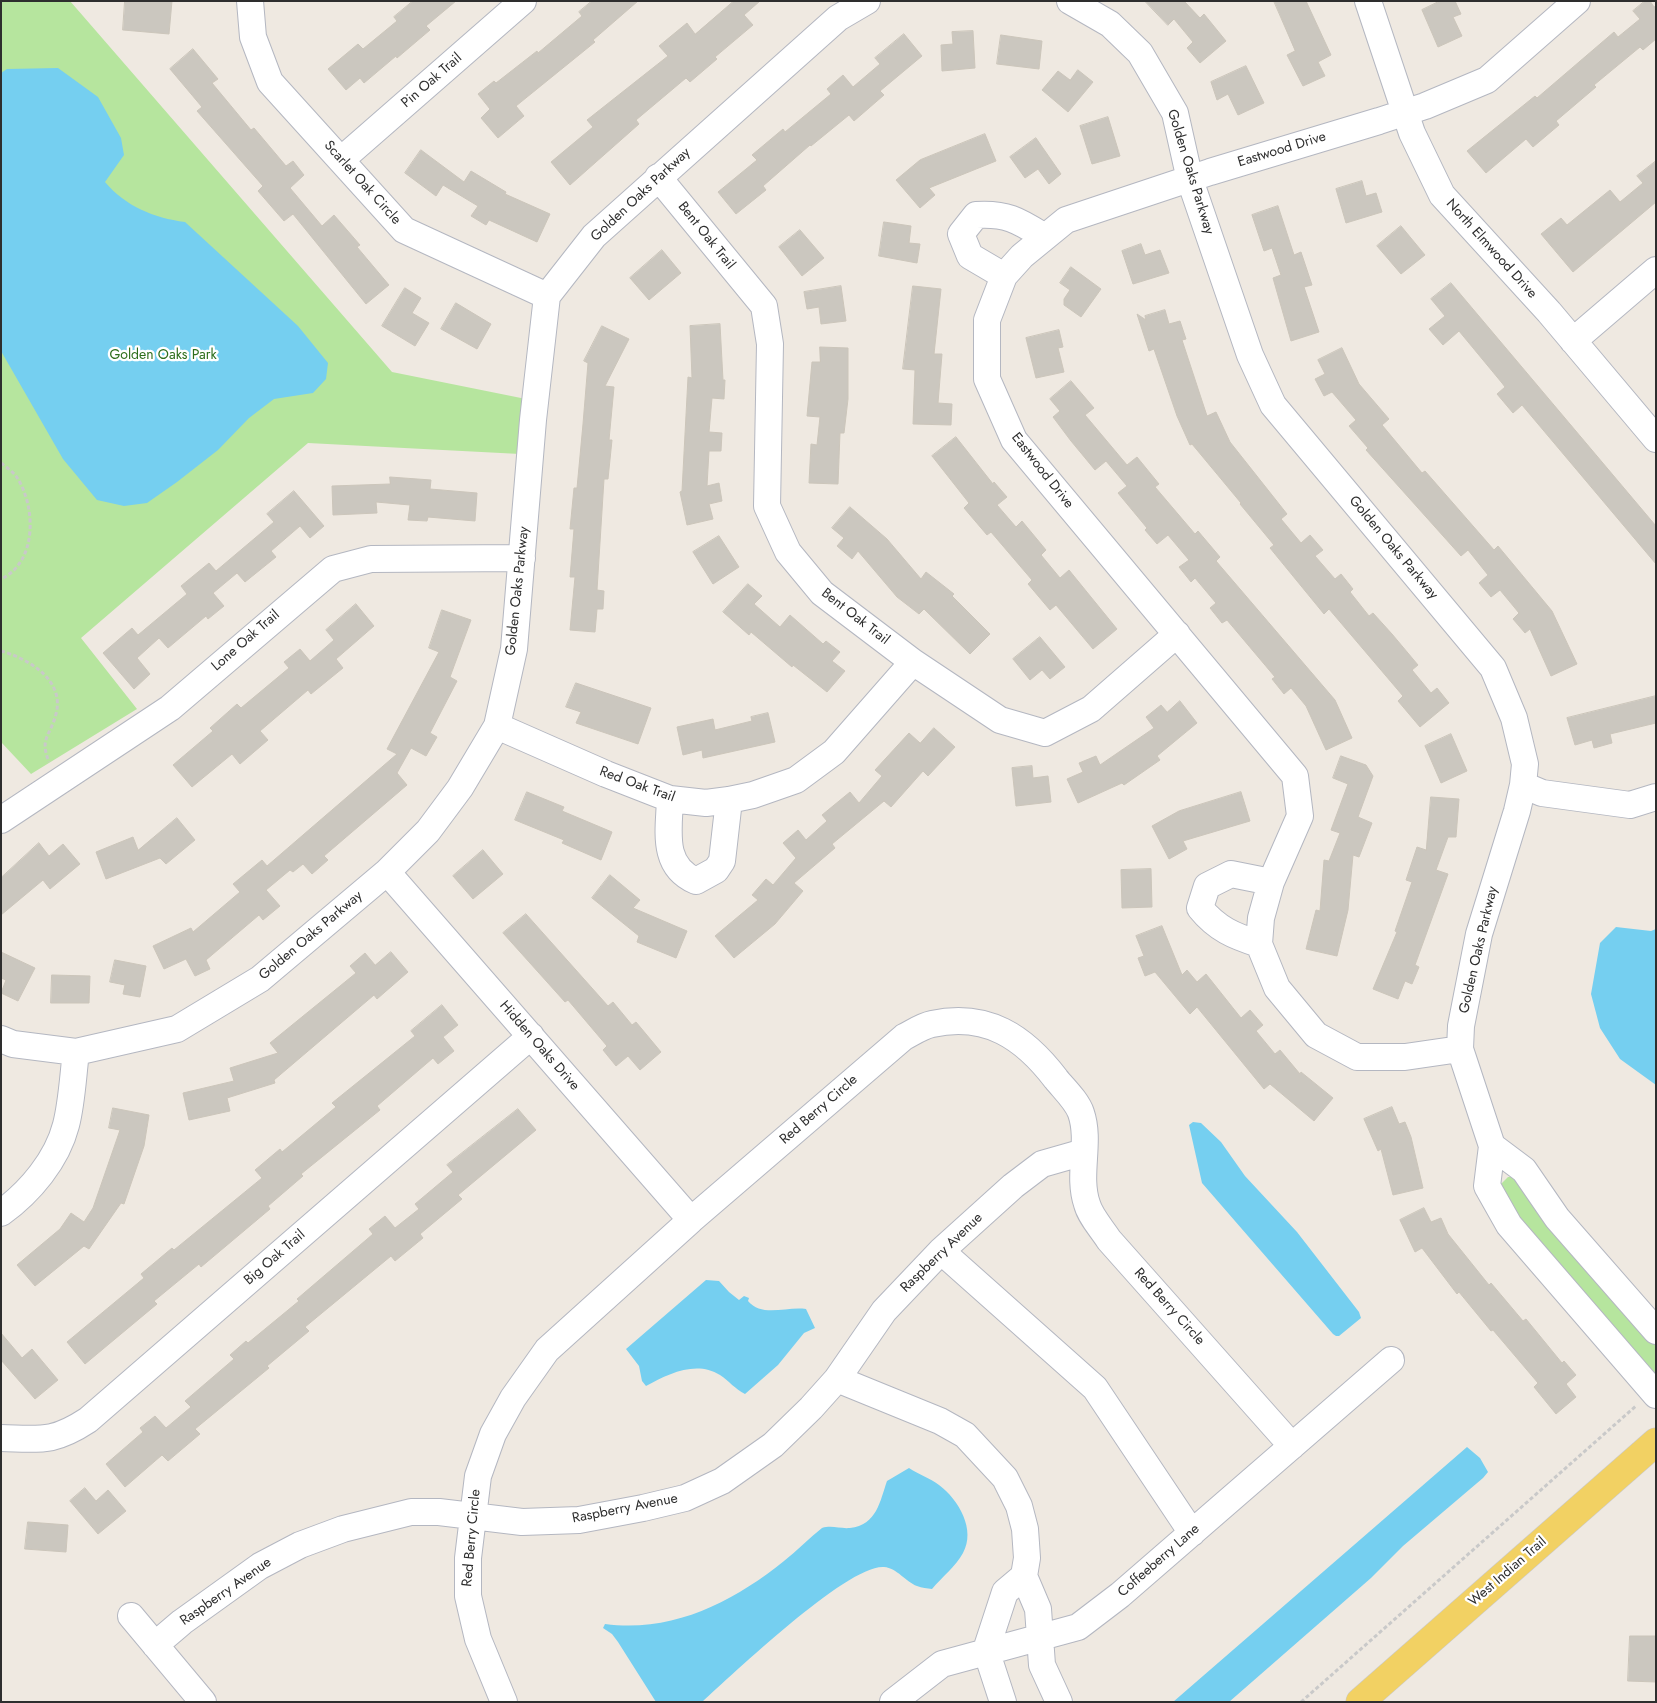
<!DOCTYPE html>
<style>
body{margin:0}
#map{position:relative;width:1657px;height:1703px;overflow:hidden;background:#efe9e1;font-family:Jost,sans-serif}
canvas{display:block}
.frame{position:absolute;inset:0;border:2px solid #2e2e2e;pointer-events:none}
</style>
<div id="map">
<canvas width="1657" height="1703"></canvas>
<div class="frame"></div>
</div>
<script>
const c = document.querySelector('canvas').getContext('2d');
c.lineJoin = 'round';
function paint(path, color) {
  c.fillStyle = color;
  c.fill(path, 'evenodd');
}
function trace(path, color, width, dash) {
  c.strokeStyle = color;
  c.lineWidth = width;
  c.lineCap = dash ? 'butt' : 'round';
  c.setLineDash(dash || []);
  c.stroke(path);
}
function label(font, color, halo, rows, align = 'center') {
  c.font = font + ' Jost,sans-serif';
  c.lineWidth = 4.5;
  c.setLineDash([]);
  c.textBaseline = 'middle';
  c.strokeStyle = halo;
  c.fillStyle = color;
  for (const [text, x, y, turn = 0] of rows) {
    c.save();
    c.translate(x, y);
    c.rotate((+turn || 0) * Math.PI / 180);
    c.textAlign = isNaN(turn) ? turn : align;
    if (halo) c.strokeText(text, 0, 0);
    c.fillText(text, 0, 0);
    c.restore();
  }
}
paint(new Path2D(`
 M1,1H70L392,372L526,399L520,454L308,443L81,638L137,709L31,774L1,742Z
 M1508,1177H1513L1589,1270L1656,1346V1377L1523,1226L1500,1185Z`), '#b6e59e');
paint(new Path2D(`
 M58,68L98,97L121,138L124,155L105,182C125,206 154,218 185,222L298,326L328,363L326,379L313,393L274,399L249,418L218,450L177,482L147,503L124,506L97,500L63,459L1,351V73L7,69Z
 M1616,927L1651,931L1656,929V1085L1620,1059L1600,1028L1591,994L1600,943Z
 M1193,1122L1201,1123L1221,1142L1245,1176L1297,1232L1359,1312L1361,1318L1339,1336H1336L1333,1334L1202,1183L1189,1125Z
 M706,1280L719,1281L729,1292L739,1300L744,1296L749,1298L748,1301C762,1318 787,1306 806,1309L815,1328L804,1333L778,1365L745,1394C735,1389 729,1381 720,1375C696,1360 668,1374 646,1386L642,1381L639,1366L626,1349Z
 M1467,1447L1480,1458L1488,1472L1483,1478L1403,1546L1371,1578L1229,1702H1173Z
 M909,1468C918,1474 930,1478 939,1485C959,1500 976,1530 963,1553C956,1566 942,1577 932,1589C927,1588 922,1588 917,1586C906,1582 897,1568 884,1567C848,1564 733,1674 702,1702H656L618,1642L612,1634L603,1628L605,1624C673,1633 733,1602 784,1561C797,1551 809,1538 822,1528C832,1525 840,1529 850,1528C877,1525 880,1501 887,1481Z`), '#75cff0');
const building = new Path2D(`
 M125,1H172L169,34L123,30Z
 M413,1H456L426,26L430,30L397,58L396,56L364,83L360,78L346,90L328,69L358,44L363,49L397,21L394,17Z
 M592,1H638L593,40L595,42L516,106L524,116L498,138L481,118L490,109L478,94L494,81L496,83L537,51L538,53L582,16L579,12Z
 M734,1H760L744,15L753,25L715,57L717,59L690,82L686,78L636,120L639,124L570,185L551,162L593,127L587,120L668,56L659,46L687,23L695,34Z
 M1145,1H1184L1200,18L1204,14L1226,41L1200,63L1187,48L1193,42L1174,19L1168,25Z
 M1274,1H1306L1331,55L1318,62L1325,76L1303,86L1287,55L1295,51Z
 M1440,1H1455L1461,14L1453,17L1462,36L1438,47L1422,10Z
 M1645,1H1650L1654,7L1656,6V39L1643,50L1640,47L1594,85L1596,87L1556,121L1559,125L1533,147L1526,139L1486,173L1467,151L1535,96L1537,98L1614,32L1618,37L1640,19L1633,11Z
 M973,31L975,68L942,71L941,45L953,44L952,32Z
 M904,34L922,56L880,91L884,95L854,121L849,115L811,146L810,145L763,186L766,190L736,214L718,192L757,160L752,155L783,129L785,132L831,94L827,89L843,75L853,87L880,64L875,58Z
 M1001,35L1042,41L1039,69L997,64Z
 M193,49L218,79L212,83L251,130L254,128L286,166L293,161L304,175L290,188L322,226L334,215L360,245L357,247L389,285L366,304L293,214L284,221L258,191L263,186L197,111L202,107L170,69Z
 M1246,66L1264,103L1238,115L1228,94L1217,100L1211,82Z
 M1078,70L1093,82L1068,112L1042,90L1058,71L1070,80Z
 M1108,117L1120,156L1092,164L1080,126Z
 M985,134L996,161L929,188L935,195L920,208L896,180L920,160Z
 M1036,138L1061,174L1049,184L1038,169L1025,178L1010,157Z
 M421,150L464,182L471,171L506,192L505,194L550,214L537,242L489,220L486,225L471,216L478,206L443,185L436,196L405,173Z
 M1656,161V202L1573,272L1541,234L1561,218L1567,225L1610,190L1620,202L1643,183L1637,176Z
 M1362,181L1366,196L1376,193L1382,212L1346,223L1336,189Z
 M1278,206L1294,255L1301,252L1312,285L1304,287L1319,332L1291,341L1273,278L1281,275L1272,248L1264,251L1252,215Z
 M884,222L911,226L909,243L920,244L917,263L879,256Z
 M1401,226L1425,255L1401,274L1377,246Z
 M800,230L824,258L802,276L779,247Z
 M1141,244L1145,255L1160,250L1169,273L1133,284L1122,251Z
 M662,250L681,273L649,300L630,278Z
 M1071,267L1101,289L1081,317L1064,305V299L1070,290L1060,283Z
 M1451,283L1656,526V564L1522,405L1513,413L1497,394L1505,387L1502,383L1459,331L1443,345L1429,329L1445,316L1431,299Z
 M841,286L846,321L821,324L819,307L807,309L804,292Z
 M913,286L941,289L934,354H942L938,403L952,404L951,425L913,424L915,370L903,369Z
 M405,288L421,298L412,313L429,323L415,346L382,326Z
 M456,303L491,324L477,349L441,329Z
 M1165,310L1169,324L1180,321L1186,339L1182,340L1207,416L1216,412L1230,442L1287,514L1281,519L1301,543L1310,535L1323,550L1315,556L1335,579L1341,574L1353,589L1350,592L1369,616L1373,613L1392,634L1418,665L1412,670L1431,693L1437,688L1449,703L1420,727L1398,701L1403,696L1329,609L1324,614L1270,548L1274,545L1240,504L1241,503L1192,444L1190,445L1177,416L1154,349L1149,351L1137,314L1146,320L1145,316Z
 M720,324L723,380H725L724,399L712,398L709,432L722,433L721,451H709L707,486L719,483L722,501L709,504L713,519L687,525L680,492L682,491L688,377L692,378L690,326Z
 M602,326L629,339L605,386L614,387L609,440H612L608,479H604L597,590L604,591L603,609H597L595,632L570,630L575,577H570L574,529H570L574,488H577L583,424L588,363L584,361Z
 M1059,330L1063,347L1058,348L1064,372L1036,378L1026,338Z
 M820,347L848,348V399L844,433H840L838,484L809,483L811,444L817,445L820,417L807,416L812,362H820Z
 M1342,348L1359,384L1389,419L1382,425L1422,473L1425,471L1494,550L1498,546L1552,611L1577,664L1551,676L1530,629L1525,633L1513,619L1519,613L1500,590L1491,597L1479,583L1488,575L1468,550L1461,556L1366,450L1368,448L1349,426L1356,420L1332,392L1324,396L1315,379L1325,374L1318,360Z
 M1071,381L1094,408L1085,415L1127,465L1137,457L1159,484L1155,487L1195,534L1198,531L1220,557L1216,561L1335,700L1352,738L1326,750L1306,706L1291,688L1284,694L1272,679L1275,677L1227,620L1222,623L1210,608L1216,603L1195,578L1191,582L1179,567L1189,560L1168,535L1157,544L1145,530L1147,528L1118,493L1127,486L1106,461L1095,470L1071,441L1053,417L1060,411L1050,399Z
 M956,437L993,484L994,482L1007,497L997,505L1016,527L1022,521L1046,550L1041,555L1060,578L1069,570L1117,629L1093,649L1056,605L1050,610L1028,584L1032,580L991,532L987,535L964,508L969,503L932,456Z
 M390,477L431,480L430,489L477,493L475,521L428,517L427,521L408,520L410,505L376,502L377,513L333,515L332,486L390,484Z
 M294,491L324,526L310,538L300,526L271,551L276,557L245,582L237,573L213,593L224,606L208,619L206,616L168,648L159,638L137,658L150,674L134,689L103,653L132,628L138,635L187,594L181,586L209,563L216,571L274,522L267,514Z
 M850,507L887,539L921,579L926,572L954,594L952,596L990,634L970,654L924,609L919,614L897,597L858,551L852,559L837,546L844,538L832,528Z
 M719,536L739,567L713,584L693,552Z
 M748,584L762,596L754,604L780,627L790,615L823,644L826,641L840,652L832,661L845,671L827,692L793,665L792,667L751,632L749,635L723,612Z
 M356,604L374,626L336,659L343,668L311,694L308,690L260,731L268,740L240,764L232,754L192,787L173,765L213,731L210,728L237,704L241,708L289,668L284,662L300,649L310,661L334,640L326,630Z
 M442,610L471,620L450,677L457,681L430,733L437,737L426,756L411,748L397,773L407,785L324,856L328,860L312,874L303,864L293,872L290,870L266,890L280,906L263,920L259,915L206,960L210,969L195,976L186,959L164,969L153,946L191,928L193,932L240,892L233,884L262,860L267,866L397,754L387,749L439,652L429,648Z
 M1040,637L1065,667L1050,679L1042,670L1030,680L1013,659Z
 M576,683L651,708L638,744L576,723L581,712L566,707Z
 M1656,696V723L1610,734L1612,743L1594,748L1592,740L1575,745L1567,718Z
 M1180,701L1197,723L1157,756L1160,760L1124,785L1122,783L1078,803L1067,779L1083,772L1079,763L1096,756L1100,765L1154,728L1146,717L1161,705L1167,712Z
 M768,713L775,742L703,758L702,750L683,755L677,727L713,719L715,730L752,721L751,717Z
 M934,728L955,747L928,776L923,771L891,807L884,801L832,844L835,848L794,883L803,891L775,924L734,958L715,936L758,900L752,895L766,879L773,885L796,858L783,843L798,830L806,840L827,821L822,815L850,792L859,803L882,776L875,770L909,733L920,743Z
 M1451,734L1467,771L1441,783L1425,746Z
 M1341,756L1366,765L1373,776L1358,817L1372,823L1359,857L1353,855L1348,910L1337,956L1306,949L1316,910L1320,911L1324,860L1329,861L1340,833L1331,830L1348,784L1333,778Z
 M1032,766L1033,778L1048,776L1051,802L1016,806L1012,768Z
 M527,792L564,807L562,811L612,832L601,860L562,843L564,840L515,820Z
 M1241,792L1250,821L1183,841L1187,849L1169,859L1152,826L1179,811Z
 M1431,797L1459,799L1456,837H1448L1436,870L1448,874L1415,965L1419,967L1412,984L1405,981L1398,999L1373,989L1397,932L1395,931L1412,882L1406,880L1417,847L1426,850Z
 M177,818L195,840L166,864L160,858L106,879L96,852L133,837L138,850Z
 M39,843L49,856L63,844L80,864L50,889L43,880L1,915V878Z
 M483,850L503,874L473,899L453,876Z
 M1151,869L1152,907L1122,908L1121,870Z
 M610,875L640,900L633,908L687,931L676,958L637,942L639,936L592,898Z
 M526,914L608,1006L613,1002L632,1025L636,1022L661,1052L640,1070L628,1056L616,1066L603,1050L607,1046L568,1000L565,1002L503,933Z
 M1162,926L1182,975L1187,970L1197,982L1206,974L1241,1018L1250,1010L1263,1025L1256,1031L1275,1054L1280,1050L1300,1074L1301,1072L1333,1098L1314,1121L1270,1084L1264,1089L1197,1007L1190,1014L1155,972L1145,976L1138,958L1144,956L1136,936Z
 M1,952L35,968L18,1001L1,993L6,980L1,978Z
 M391,952L408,972L377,999L374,995L274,1080L275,1083L227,1098L230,1111L189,1120L183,1093L234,1081L230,1068L278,1053L270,1043L356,973L350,966L365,953L375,965Z
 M115,960L146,966L140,997L123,994L125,985L110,982Z
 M52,975L90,976L89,1003H51Z
 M442,1005L458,1025L443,1037L454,1051L438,1064L433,1058L377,1106L380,1110L301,1174L303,1176L268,1206L270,1209L201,1267L199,1264L154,1301L157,1304L85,1364L67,1342L144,1278L141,1274L172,1248L174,1250L262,1178L255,1170L280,1149L282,1152L336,1107L332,1103L415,1036L411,1031Z
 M1392,1107L1399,1124L1405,1122L1411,1137L1423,1188L1393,1195L1381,1149L1378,1151L1364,1119Z
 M113,1108L149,1115L144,1146L124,1204L121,1203L89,1249L84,1246L35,1286L17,1265L60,1229L71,1213L84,1222L93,1208L120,1130L109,1128Z
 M518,1109L536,1130L458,1195L462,1199L420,1234L423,1238L395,1261L391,1256L305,1327L309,1331L267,1366L269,1368L195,1429L200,1434L168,1461L162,1455L125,1487L106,1464L143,1432L140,1428L155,1416L166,1428L191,1407L185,1401L234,1359L230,1355L246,1341L248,1343L299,1301L297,1299L373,1234L369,1229L385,1216L395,1228L419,1209L415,1204L453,1172L447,1165Z
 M1424,1208L1431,1222L1441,1218L1448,1234L1489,1285L1491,1283L1523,1321L1526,1319L1562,1363L1564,1361L1576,1375L1566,1384L1576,1397L1556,1414L1534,1387L1538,1383L1493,1330L1491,1331L1459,1292L1457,1294L1422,1248L1415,1252L1400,1220Z
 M1,1333L22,1358L32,1349L58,1380L35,1399L1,1360Z
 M85,1488L96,1501L108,1490L126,1511L98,1534L70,1501Z
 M28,1522L68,1525L66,1552L25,1549Z
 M1630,1636H1656V1682L1628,1681Z`);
paint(building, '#cbc7bf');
trace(building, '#cbc5ba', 1);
const minor = new Path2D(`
 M250,1L253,37L270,82L404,230L547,296
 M1070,1L1110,24L1140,53L1175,113L1190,180L1250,355L1273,405L1493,668L1514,718L1525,764L1523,785L1517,811L1479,934L1461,1026L1460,1049L1492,1146L1487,1186L1509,1225L1656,1395
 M1368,1L1412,133L1442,195L1549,312L1656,439
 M341,160L523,1
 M658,177L764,306L770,344L767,506L788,552L822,593L913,662L1000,720L1045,733L1091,709L1177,634
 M1004,276L970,256L961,234L976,215C1008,213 1019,221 1045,237
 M1573,341L1656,270
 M497,726L606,774L670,799L706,803L729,800L753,795L796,780L834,752L913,662
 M1523,785L1542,793L1630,805L1656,797
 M670,799C669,830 661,866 696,881L716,870L722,861L729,800
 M1,820L170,708L333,569L371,559L522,558
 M387,872L691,1220
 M1259,944C1234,936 1217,929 1200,908L1207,886L1231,874L1271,882
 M1,1039L13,1044L76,1052L177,1029L260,979L387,872L428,831L460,788L497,726L514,649L533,420L547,296L594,236L838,18L867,1
 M1460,1049L1405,1057H1357L1316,1035L1277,988L1259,944L1261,918L1271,882L1300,816L1295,776L1014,440L987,379V320L1004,276L1022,256L1066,220L1210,172L1379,121L1425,106L1487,80L1577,1
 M1492,1146L1524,1170L1557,1218L1656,1331
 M1,1213C30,1192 57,1160 66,1125C72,1102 73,1075 76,1052
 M941,1251L1095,1388L1192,1533
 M837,1379L940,1421L965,1435L1005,1478L1019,1506L1025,1529L1027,1558L1024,1576L1038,1609L1042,1665L1059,1702
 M1,1438C41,1439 53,1443 88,1420L531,1036
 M131,1616L203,1702
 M155,1645L182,1622L260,1566L300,1545L343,1529L411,1512H439L522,1522L579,1520L643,1508L685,1498L722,1481L773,1445L811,1408L837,1379L884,1311L941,1251L1013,1186L1042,1164L1084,1152
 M504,1702L478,1639L468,1596V1558L478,1476L493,1434L513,1398L547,1350L691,1220L904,1037C912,1033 922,1026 932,1024C987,1012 1024,1037 1056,1079C1064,1089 1077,1101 1081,1113C1091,1142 1077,1175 1087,1204C1090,1216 1102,1229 1109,1240L1292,1446
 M893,1702L942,1664L1078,1627L1120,1595L1391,1360
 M1003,1702L986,1650L1005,1592L1024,1576`);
const major = new Path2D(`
 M1360,1702L1656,1442`);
trace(minor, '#b4b7c1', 28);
trace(major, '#c9c9c9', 29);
trace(new Path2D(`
 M1,463C6,467 12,471 16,476C36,505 38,562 1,579
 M1,651C29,659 65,680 56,714C51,735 39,738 49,762
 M1301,1702L1637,1405`), '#c9c9c9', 3, [4, 2.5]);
trace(minor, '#fff', 26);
trace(major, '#f2d163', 28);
label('14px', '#2e2e2e', '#fff', [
 ["Pin Oak Trail",432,81,-41],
 ["Eastwood Drive",1282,150,-17],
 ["Golden Oaks Parkway",1190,172,73],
 ["Scarlet Oak Circle",362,183,48],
 ["Golden Oaks Parkway",641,195,-43],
 ["Bent Oak Trail",706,236,51],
 ["North Elmwood Drive",1491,249,48],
 ["Eastwood Drive",1042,471,52],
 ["Golden Oaks Parkway",1393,548,50],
 ["Golden Oaks Parkway",518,591,-84],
 ["Bent Oak Trail",855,617,38],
 ["Lone Oak Trail",246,641,-41],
 ["Red Oak Trail",637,785,20],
 ["Golden Oaks Parkway",311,936,-40],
 ["Golden Oaks Parkway",1479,950,-77],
 ["Hidden Oaks Drive",539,1046,49],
 ["Red Berry Circle",819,1110,-41],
 ["Raspberry Avenue",942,1253,-44],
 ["Big Oak Trail",275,1258,-41],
 ["Red Berry Circle",1169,1307,48],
 ["Raspberry Avenue",625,1509,-11],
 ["Red Berry Circle",472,1538,-85],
 ["Coffeeberry Lane",1159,1561,-41],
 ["West Indian Trail",1508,1572,-41],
 ["Raspberry Avenue",226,1592,-35]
]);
label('14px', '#2c6e1b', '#fff', [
 ["Golden Oaks Park",163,356]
]);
</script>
